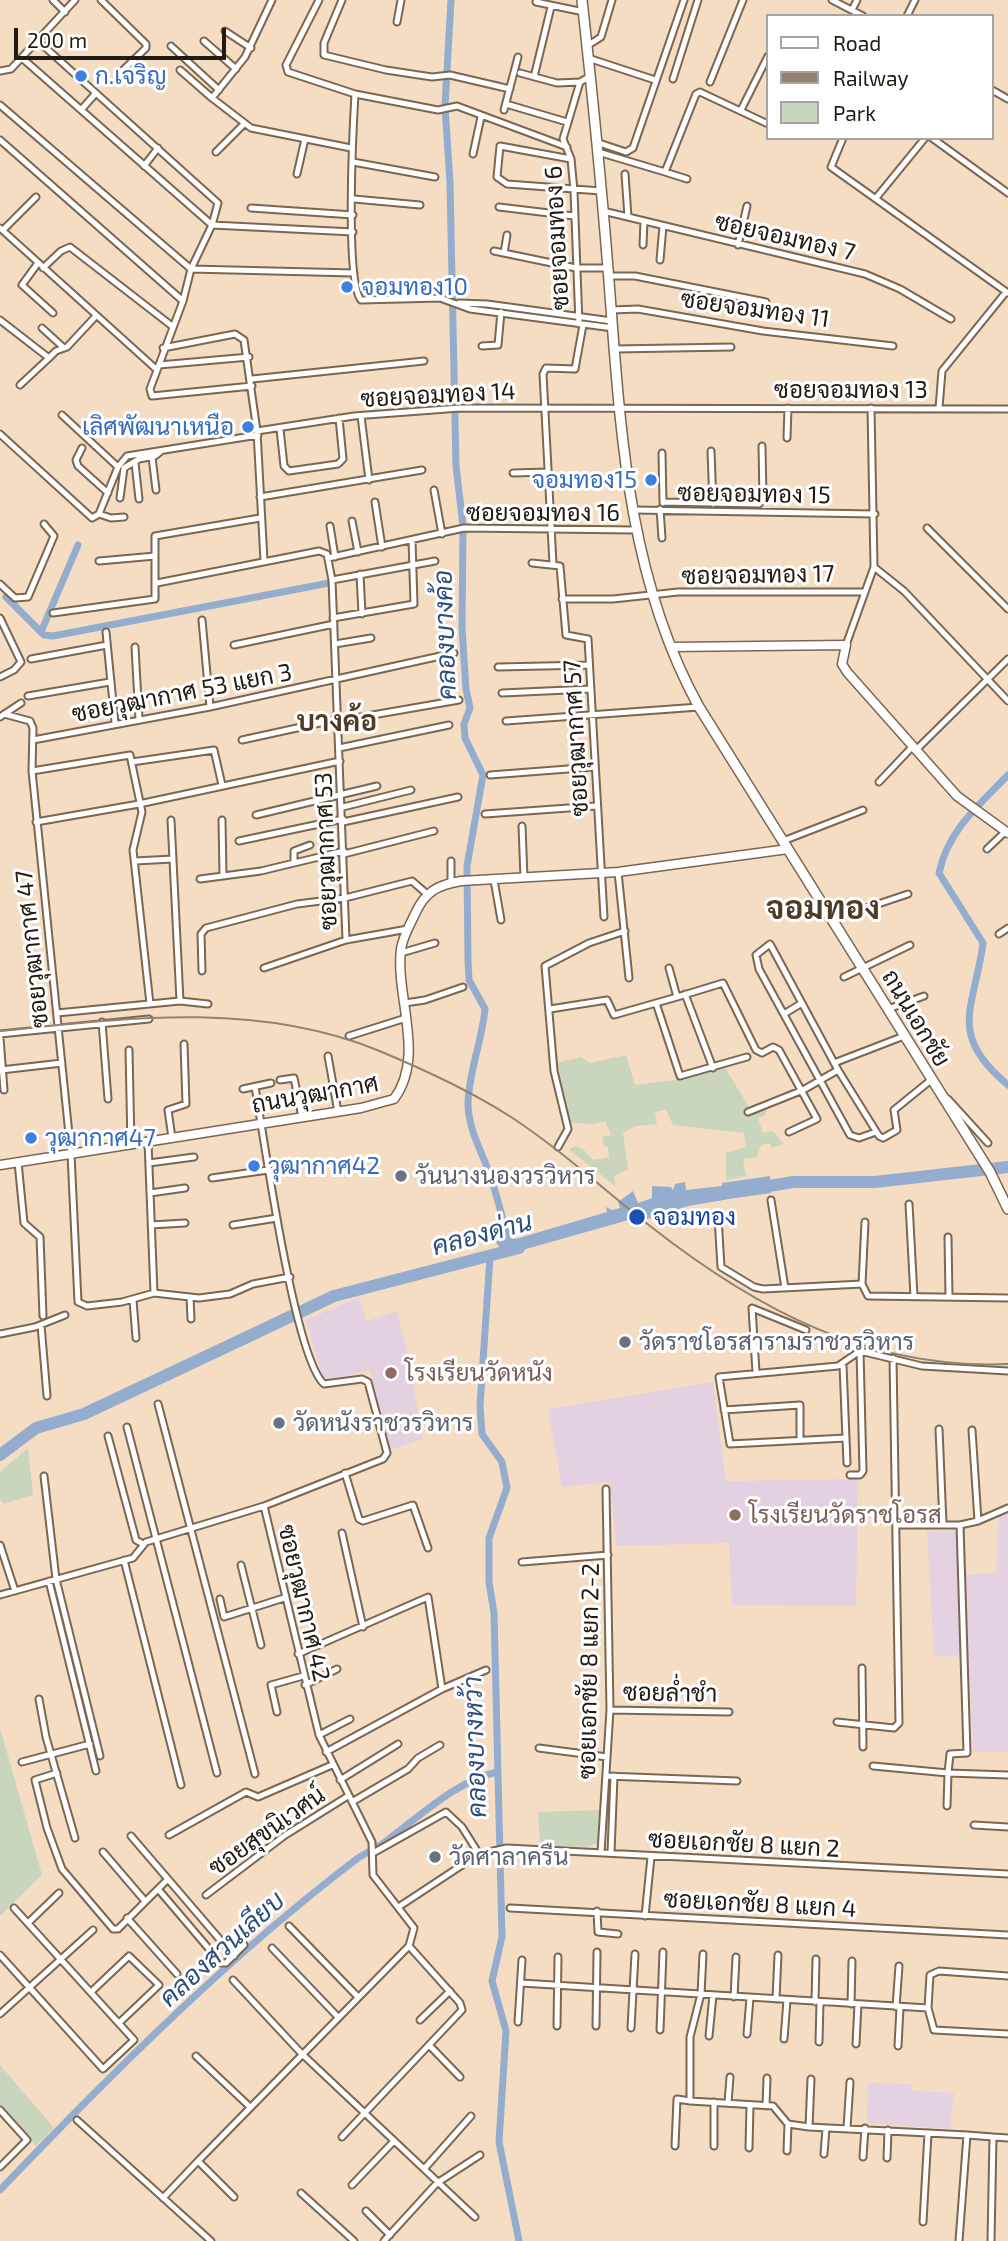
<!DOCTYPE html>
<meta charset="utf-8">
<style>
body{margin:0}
#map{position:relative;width:1008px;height:2241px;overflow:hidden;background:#f5ddc4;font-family:"Exo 2",sans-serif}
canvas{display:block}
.legend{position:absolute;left:766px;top:14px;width:228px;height:126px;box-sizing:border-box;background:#fff;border:2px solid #a7a4a0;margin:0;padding:9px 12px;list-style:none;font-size:21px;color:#231b12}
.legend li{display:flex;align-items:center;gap:14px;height:35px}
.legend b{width:35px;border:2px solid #a7a4a0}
.scale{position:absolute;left:14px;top:28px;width:212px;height:32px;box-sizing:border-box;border:4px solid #231b12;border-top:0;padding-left:9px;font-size:21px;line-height:24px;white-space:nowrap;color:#231b12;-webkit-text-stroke:5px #fff;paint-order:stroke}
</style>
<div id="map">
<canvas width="1008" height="2241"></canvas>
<ul class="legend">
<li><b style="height:9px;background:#fff"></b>Road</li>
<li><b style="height:9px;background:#928270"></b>Railway</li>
<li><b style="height:19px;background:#c9d5bd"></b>Park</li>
</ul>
<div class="scale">200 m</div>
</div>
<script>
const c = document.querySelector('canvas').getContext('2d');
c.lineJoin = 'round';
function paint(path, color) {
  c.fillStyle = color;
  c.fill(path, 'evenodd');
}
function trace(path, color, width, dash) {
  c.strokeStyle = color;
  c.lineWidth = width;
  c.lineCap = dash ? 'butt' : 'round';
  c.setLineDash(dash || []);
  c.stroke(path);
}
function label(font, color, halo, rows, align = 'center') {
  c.font = font + ' "Exo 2",Sarabun,sans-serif';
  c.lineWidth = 6;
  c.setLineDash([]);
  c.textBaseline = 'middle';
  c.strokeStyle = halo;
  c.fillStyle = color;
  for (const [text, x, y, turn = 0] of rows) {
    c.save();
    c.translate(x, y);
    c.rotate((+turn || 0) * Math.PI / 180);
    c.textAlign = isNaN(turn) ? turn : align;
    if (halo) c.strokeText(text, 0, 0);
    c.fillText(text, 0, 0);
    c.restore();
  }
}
paint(new Path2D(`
 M1008,1513V1752H973L969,1657L934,1656L927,1531L965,1530L967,1575L996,1572L999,1514Z
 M868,2083L911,2084V2091L954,2093L950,2129L867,2123Z`), '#e4d1e2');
paint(new Path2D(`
 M359,1297L367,1321L397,1311L409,1361L423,1439L390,1450L370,1370L329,1379L322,1376L306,1320Z
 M713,1382L726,1481L858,1479L856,1606L732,1605L729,1543L616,1546L610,1482L562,1487L548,1409Z`), '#e3d1e2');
paint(new Path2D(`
 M626,1055L635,1085L683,1079L724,1066L752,1112L768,1105L765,1115L758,1118L763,1133L773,1131L784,1144L771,1148L770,1143L761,1145L757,1157L743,1159L746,1176L726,1180V1153L746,1147L744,1133L673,1125L666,1110L655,1112L657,1124L636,1126L623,1133L628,1169L614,1176L616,1187L569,1149L575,1146L584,1150L593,1160L609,1157L608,1147L604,1146L602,1137L611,1135L605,1121L595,1124L569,1123L556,1069L557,1063L581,1057L590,1063Z
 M28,1448L33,1495L3,1504L0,1499V1472Z
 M0,1728L42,1875L0,1916Z
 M603,1810L599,1843L586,1847L540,1845L538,1812Z
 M0,2065L54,2128L36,2146L0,2106Z`), '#c9d5bd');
paint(new Path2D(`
 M770,1176L771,1193L708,1202L701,1195L694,1204L647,1219H632L505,1255L495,1241L519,1238L607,1212L606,1207L612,1210L620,1208L618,1202L633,1191L638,1203L652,1198V1186L671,1187L673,1190L675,1184L685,1182L686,1190L722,1186V1183Z`), '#94adce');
trace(new Path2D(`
 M451,0L445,106L450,183L456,466L463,526L462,628L466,689L470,708L464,724L465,738L483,775L467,866L468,961L469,980L485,1009C482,1041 469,1071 468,1103C468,1129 482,1152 490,1175C498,1199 504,1223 510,1248
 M6,597L44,635L53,636L329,583
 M41,632L78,545
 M1008,775C979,805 948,830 939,873L983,943C975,1007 946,1034 1008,1085
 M490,1257L480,1406L482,1434L502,1462L507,1488L489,1538V1582L494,1613L502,1937L492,1981L506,2031L499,2142L519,2241
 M0,2190C112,2073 229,1956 358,1858C367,1852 377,1848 385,1842C419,1817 456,1781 497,1772`), '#94adce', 7);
trace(new Path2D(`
 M757,1188L793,1182H875L1008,1167
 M681,1201L722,1194
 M0,1455L36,1428L84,1414L334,1296L519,1248`), '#94adce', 12);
const street = new Path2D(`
 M53,0L65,12
 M101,0L146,44V48L121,72
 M272,0L245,57L212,98L251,128L351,148
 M319,0L286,65L288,72L355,94L438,110L457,106L567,147
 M342,0L324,43V55L386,70L432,77L450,75L510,89
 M832,0L863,16
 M536,2L584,12
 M852,10L857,0
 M907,16L915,0
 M397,22L401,0
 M225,31L251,48
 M37,40L218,203L212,225L191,269L183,301L150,389L152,396L252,386
 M204,41L236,69
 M171,46L219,90
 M587,46L601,37L612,0
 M22,58L212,225L353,232
 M588,58L655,80
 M180,70L212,98
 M0,71L11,69L75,0
 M520,73L557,83L580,82
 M534,77L551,7
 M673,79L698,0
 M710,82L743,0
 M992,90L1008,99
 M355,94C353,127 345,281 361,300L440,298L470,309L613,328
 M506,104L567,122
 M0,105L191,269L354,273
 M81,110L96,93
 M504,110L518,57
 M741,110L768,56
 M843,138L831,167L1008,293
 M932,138L1008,193
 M0,140L183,301
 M596,142L626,152L633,148L684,0
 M216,152L244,124
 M598,152L665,172L696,94L700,92L768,124
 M473,154L481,117
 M571,159L500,146L497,177L507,184L601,191
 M353,162L435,177
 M144,166L158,148
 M665,172L687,179
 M297,174L305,139
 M625,174L628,217
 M876,198L925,138
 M354,199L420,205
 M499,207L574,216
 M251,208L353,215
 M603,211L865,274L900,289L951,319
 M0,228L156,369
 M3,230L36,197
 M643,245L644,221
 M738,245L747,206
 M494,251L576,268H608
 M504,253L507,235
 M660,260L663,226
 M38,263L22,285L53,313
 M43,268L61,251L70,247L172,326
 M609,276H635L766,302
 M459,303L487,304L612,321
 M700,307L703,290
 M611,310L638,309L763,331L893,346
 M0,320L49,358L56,351L67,347L95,317
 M579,324L574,191L571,159L563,139L580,82L589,77
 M42,328L64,348
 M482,346L498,345L501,312
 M163,348L235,334L244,340L257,431L264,561
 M615,349L731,347
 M159,365L249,357
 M252,379L424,361
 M20,385L49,358
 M939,408L942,371L1006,292
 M62,415L118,467
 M361,416L369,480
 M280,429L284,466L289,471L338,464L343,459L339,418
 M257,431L354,416L460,408L1008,409
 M0,434L92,518L99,514L118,467L127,456L258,435
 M787,438L788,408
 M82,448L76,460L78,466L108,493
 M711,451L713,504
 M662,453L663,503
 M152,457L156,490
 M135,463L139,499
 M513,473L548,472
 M434,490L442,534
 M260,497L422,470
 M120,498L124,468L139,459L155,456L161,451
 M375,502L382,547
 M663,502L759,504L763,499L762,446
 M660,509L662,538
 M634,510L875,514
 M99,514L111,518L124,517
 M352,521L358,552
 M330,526L335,557
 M927,528L1008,609
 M328,558L464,528L634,530
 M99,561L155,556
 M532,563L560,566L566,635L588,639L604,917
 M553,564L543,374L546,368L575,369L583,325
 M874,567L904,591L1008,701
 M360,574L362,614
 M332,580L435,561
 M157,583L319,551L327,554L332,580L346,940
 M0,584L15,598L28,597L54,536L44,524
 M562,599H613L678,592H864
 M53,613L155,599V536L260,518
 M0,618L21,662L14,670L0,677
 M333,618L414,604L412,540
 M202,620L210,707
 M106,632L115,723
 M335,644L371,638
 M234,645L334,624
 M846,645L874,567L871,408
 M135,647L139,719
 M31,659L107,645
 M498,667L589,665
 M502,693L590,689
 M28,696L110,682
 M4,714L30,721L33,728L32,771L71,1154L78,1302L87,1306L122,1302L154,1293L199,1298L230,1294L253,1284L290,1277
 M0,717L21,703
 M338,721L459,700
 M506,721L699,707
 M33,740L210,707L454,653
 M242,740L338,719
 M339,748L449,725
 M916,750L1008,659
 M132,762L214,750L222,785
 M32,771L130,755L142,812L133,850L150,1004
 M490,775L594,767
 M879,782L913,746
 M343,807L411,790
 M485,814L596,806
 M256,815L377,786
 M171,820L180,1001
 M222,820L223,876
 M36,822L139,804L340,761
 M343,822L458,797
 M522,826L524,878
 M239,841L343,819
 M783,841L863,810
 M987,849L1006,831
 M344,854L434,831
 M135,861L173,859
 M294,863V851L310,845
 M618,872L629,978
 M200,879L261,871L344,851
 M494,880L501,920
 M451,883V861
 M833,919L908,894
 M999,934L1008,928
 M401,953L435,943
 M264,968L346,940L408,929
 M669,968L677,997L723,983L756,1050L762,1053L773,1047L779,1050L817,1119L789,1132
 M202,971L201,934L206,928L297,904L345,898L412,881L427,894
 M844,977L910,945
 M685,994L713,1068
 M405,1003L425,1000L463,987
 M656,1003L680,1076L747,1057
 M550,1009L607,1000L614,1015L677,997
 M888,1009L924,996
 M57,1013L180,1001L208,1004
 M784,1014L802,1003
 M102,1022L108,1099
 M0,1034L149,1019
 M349,1036L406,1018
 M0,1038L4,1090
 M129,1050L131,1145
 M328,1056L338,1112
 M834,1063L904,1036
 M1,1070L62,1063
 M280,1080L294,1078L302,1117
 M243,1089L271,1083
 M948,1099L988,1143
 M748,1112L803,1090L838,1070
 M876,1132L859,1138L850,1135L759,969L756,955L770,944L838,1070L879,1136L883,1138L897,1130L894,1110L931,1080
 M172,1138L168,1110L186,1104L184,1044
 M148,1142L154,1293
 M558,1147L568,1129L554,1071L545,966L589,943L625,931
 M18,1162L24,1223L40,1237L43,1316
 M149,1163L194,1157
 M212,1178L268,1170
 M150,1193L185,1188
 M771,1200L785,1288
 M909,1204L914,1297
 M718,1217L721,1267L754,1287L763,1289L862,1284L868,1296L1008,1298
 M151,1225L185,1223
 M233,1225L277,1218
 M948,1237L949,1297
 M862,1284L865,1222
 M190,1297L191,1319
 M133,1300L136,1338
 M41,1325L47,1396
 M0,1334L35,1327L65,1315
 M843,1365L847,1463
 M756,1372L752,1308L806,1330
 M158,1404L255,1774
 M724,1410L800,1405V1439
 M127,1427L217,1773
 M939,1429L943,1524
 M972,1430L978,1521
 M108,1436L136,1540L143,1544
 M846,1438L730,1444L719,1377L838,1366L860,1351L922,1366L1008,1371
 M345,1473L359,1519L363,1521L413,1505L428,1548
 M850,1475H860L863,1471L860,1351
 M44,1476L56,1579L100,1756
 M897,1525H960L978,1521L1008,1508
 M342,1533L363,1627
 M0,1545L15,1591
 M124,1560L181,1785
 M522,1562L608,1555
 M241,1565L261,1645
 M49,1581L96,1771
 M0,1595L133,1558L146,1542L264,1506
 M220,1599L224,1617L284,1598
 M298,1654L428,1597L442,1689
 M862,1668L863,1747
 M305,1685L337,1669
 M39,1699L46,1737L75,1838
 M610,1710L729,1712
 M277,1712L271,1685L303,1676
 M837,1722L894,1728L899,1723L893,1358
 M319,1735L350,1719
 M539,1748L607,1757
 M326,1752L442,1689L486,1670
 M22,1762L90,1744
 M873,1766L948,1773L950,1754L967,1753L960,1525
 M57,1773L35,1780L47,1828L62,1869L113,1929H118L168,1879
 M606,1776L737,1781
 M340,1780L398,1744
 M352,1802L408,1769L418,1758L440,1745
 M947,1806L948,1773L1008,1775
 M974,1825L1008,1827
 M169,1835L246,1792L258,1797L332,1765
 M131,1836L234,1956
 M103,1852L145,1901
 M601,1852L610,1710L606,1489
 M373,1853L446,1812L462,1827L479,1854
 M611,1853L614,1776
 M158,1889L221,1963H226L244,1945
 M206,1895L284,1836L348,1796
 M400,1906L479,1854L507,1848L1008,1874
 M510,1908L1008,1935
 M597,1911L598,1932L618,1934
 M645,1916L651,1857
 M127,1918L177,1974
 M28,1923L59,1893
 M289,1926L358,1997
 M272,1948L337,2016
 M703,1954L701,1994L690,2037V2101L773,2106L788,2124L809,2127L967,2135
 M0,1955L103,2069L134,2040L14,1908
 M1008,1976L939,1971L930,1975L928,2008L934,2030L1008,2034
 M233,1980L301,2053L475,2217
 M521,1983L928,2008
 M91,1992L129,1956L159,1985L119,2023
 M734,1997L736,1957
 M776,1999L778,1955
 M815,2002L816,1959
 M851,2004L852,1961
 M896,2007L899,1966
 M0,2014L93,1930
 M420,2020L450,1991
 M518,2022L522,1960
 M557,2026L558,1957
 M596,2026L597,1952
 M631,2028L635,1954
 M660,2030L663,1952
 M747,2034L750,1998
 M709,2036L713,1995
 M784,2039L787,2000
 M819,2042L820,2002
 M856,2044L858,2004
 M429,2045L460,2077
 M898,2046L900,2008
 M196,2056L250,2107
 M728,2103L730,2077
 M766,2106L767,2078
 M0,2110L27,2140L0,2167
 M77,2120L211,2241
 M809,2127L811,2079
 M847,2128L850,2082
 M342,2137L462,2010L460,2003L409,1946
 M993,2137L1008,2138
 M675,2146L677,2099L690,2101
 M714,2146V2102
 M749,2148L750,2105
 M787,2151L788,2124
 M824,2154L826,2128
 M863,2157L865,2128
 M887,2158L888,2130
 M424,2169L471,2116
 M352,2185L394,2141
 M301,2193L354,2241
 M234,2197L198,2161L409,1946L414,1928L373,1875L372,1842L319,1735L264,1506L383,1459L387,1453L368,1382L362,1379L324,1384C294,1357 264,1137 255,1087
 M163,2198L198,2161
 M366,2211L390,2235
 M923,2222L928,2133
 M384,2241L437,2183L480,2155
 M959,2241L967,2135L993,2137L991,2241`);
const secondary = new Path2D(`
 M671,647L846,645L842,664L847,672L957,796L1008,833
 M0,1165L361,1108L394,1099C426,1056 395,997 401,949C403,936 410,925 415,914C425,892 437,885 461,881L618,872L788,849`);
const primary = new Path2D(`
 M582,0C592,90 601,180 608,269C620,419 625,573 699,707L990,1172L1008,1209`);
trace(street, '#7b6650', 9);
trace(secondary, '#7b6650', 11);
trace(primary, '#7b6650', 12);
trace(street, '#fff', 5);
trace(secondary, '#fff', 8);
trace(primary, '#fff', 9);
trace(new Path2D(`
 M0,1031C126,1018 255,1001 377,1050C423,1069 469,1090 511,1117C560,1149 604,1190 650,1226C756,1309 868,1370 1008,1364`), '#928270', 2);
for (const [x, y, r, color] of [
 [81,76,7,"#3f7fe0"],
 [347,287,7,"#3f7fe0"],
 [248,427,7,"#3f7fe0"],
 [651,480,7,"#3f7fe0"],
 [31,1138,7,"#3f7fe0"],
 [254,1166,7,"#3f7fe0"],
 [401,1176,7,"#6b7280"],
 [637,1217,9,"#1a4fb4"],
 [625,1342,7,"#6b7280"],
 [391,1373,7,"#8d6e63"],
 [279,1423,7,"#6b7280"],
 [735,1515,7,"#8d6e63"],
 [435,1857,7,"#6b7280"]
]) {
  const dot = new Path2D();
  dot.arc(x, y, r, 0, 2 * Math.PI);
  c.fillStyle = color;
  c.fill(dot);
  trace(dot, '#fff', 2.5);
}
label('24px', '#366cbe', '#fff', [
 ["ก.เจริญ",95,76],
 ["จอมทอง10",361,287],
 ["เลิศพัฒนาเหนือ",234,427,"right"],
 ["จอมทอง15",637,480,"right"],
 ["วุฒากาศ47",45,1138],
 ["วุฒากาศ42",268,1166]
], 'left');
label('24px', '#231b12', '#fff', [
 ["ซอยจอมทอง 7",785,237,13],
 ["ซอยจอมทอง 6",557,238,-93],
 ["ซอยจอมทอง 11",755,309,8],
 ["ซอยจอมทอง 13",851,390],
 ["ซอยจอมทอง 14",438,395,-3],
 ["ซอยจอมทอง 15",754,494,1],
 ["ซอยจอมทอง 16",543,513],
 ["ซอยจอมทอง 17",758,575,-1],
 ["ซอยวุฒากาศ 53 แยก 3",182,693,-11],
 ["ซอยวุฒากาศ 57",576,738,-93],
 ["ซอยวุฒากาศ 53",326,851,-92],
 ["ซอยวุฒากาศ 47",32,949,-96],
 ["ถนนเอกชัย",916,1018,59],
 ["ถนนวุฒากาศ",315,1094,-10],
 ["ซอยวุฒากาศ 42",304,1603,77],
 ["ซอยเอกชัย 8 แยก 2-2",589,1671,-89],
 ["ซอยล่ำชำ",670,1693,1],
 ["ซอยสุขนิเวศน์",267,1831,-35],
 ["ซอยเอกชัย 8 แยก 2",744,1844,3],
 ["ซอยเอกชัย 8 แยก 4",760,1904,3]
]);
label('24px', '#5b616d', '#fff', [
 ["วันนางนองวรวิหาร",415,1176],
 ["วัดราชโอรสารามราชวรวิหาร",639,1342],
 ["วัดหนังราชวรวิหาร",293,1423],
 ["วัดศาลาครืน",449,1857]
], 'left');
label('24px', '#164399', '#fff', [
 ["จอมทอง",653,1217]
], 'left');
label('24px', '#785e54', '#fff', [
 ["โรงเรียนวัดหนัง",405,1373],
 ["โรงเรียนวัดราชโอรส",749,1515]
], 'left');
label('italic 26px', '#2c4e7b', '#fff', [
 ["คลองบางค้อ",445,635,-92],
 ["คลองด่าน",482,1234,-15],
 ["คลองบางหว้า",475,1747,-92],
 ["คลองสวนเลียบ",222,1949,-42]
]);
label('bold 28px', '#4f3c27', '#fff', [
 ["บางค้อ",337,722]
]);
label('bold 32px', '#4f3c27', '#fff', [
 ["จอมทอง",823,908]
]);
</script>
